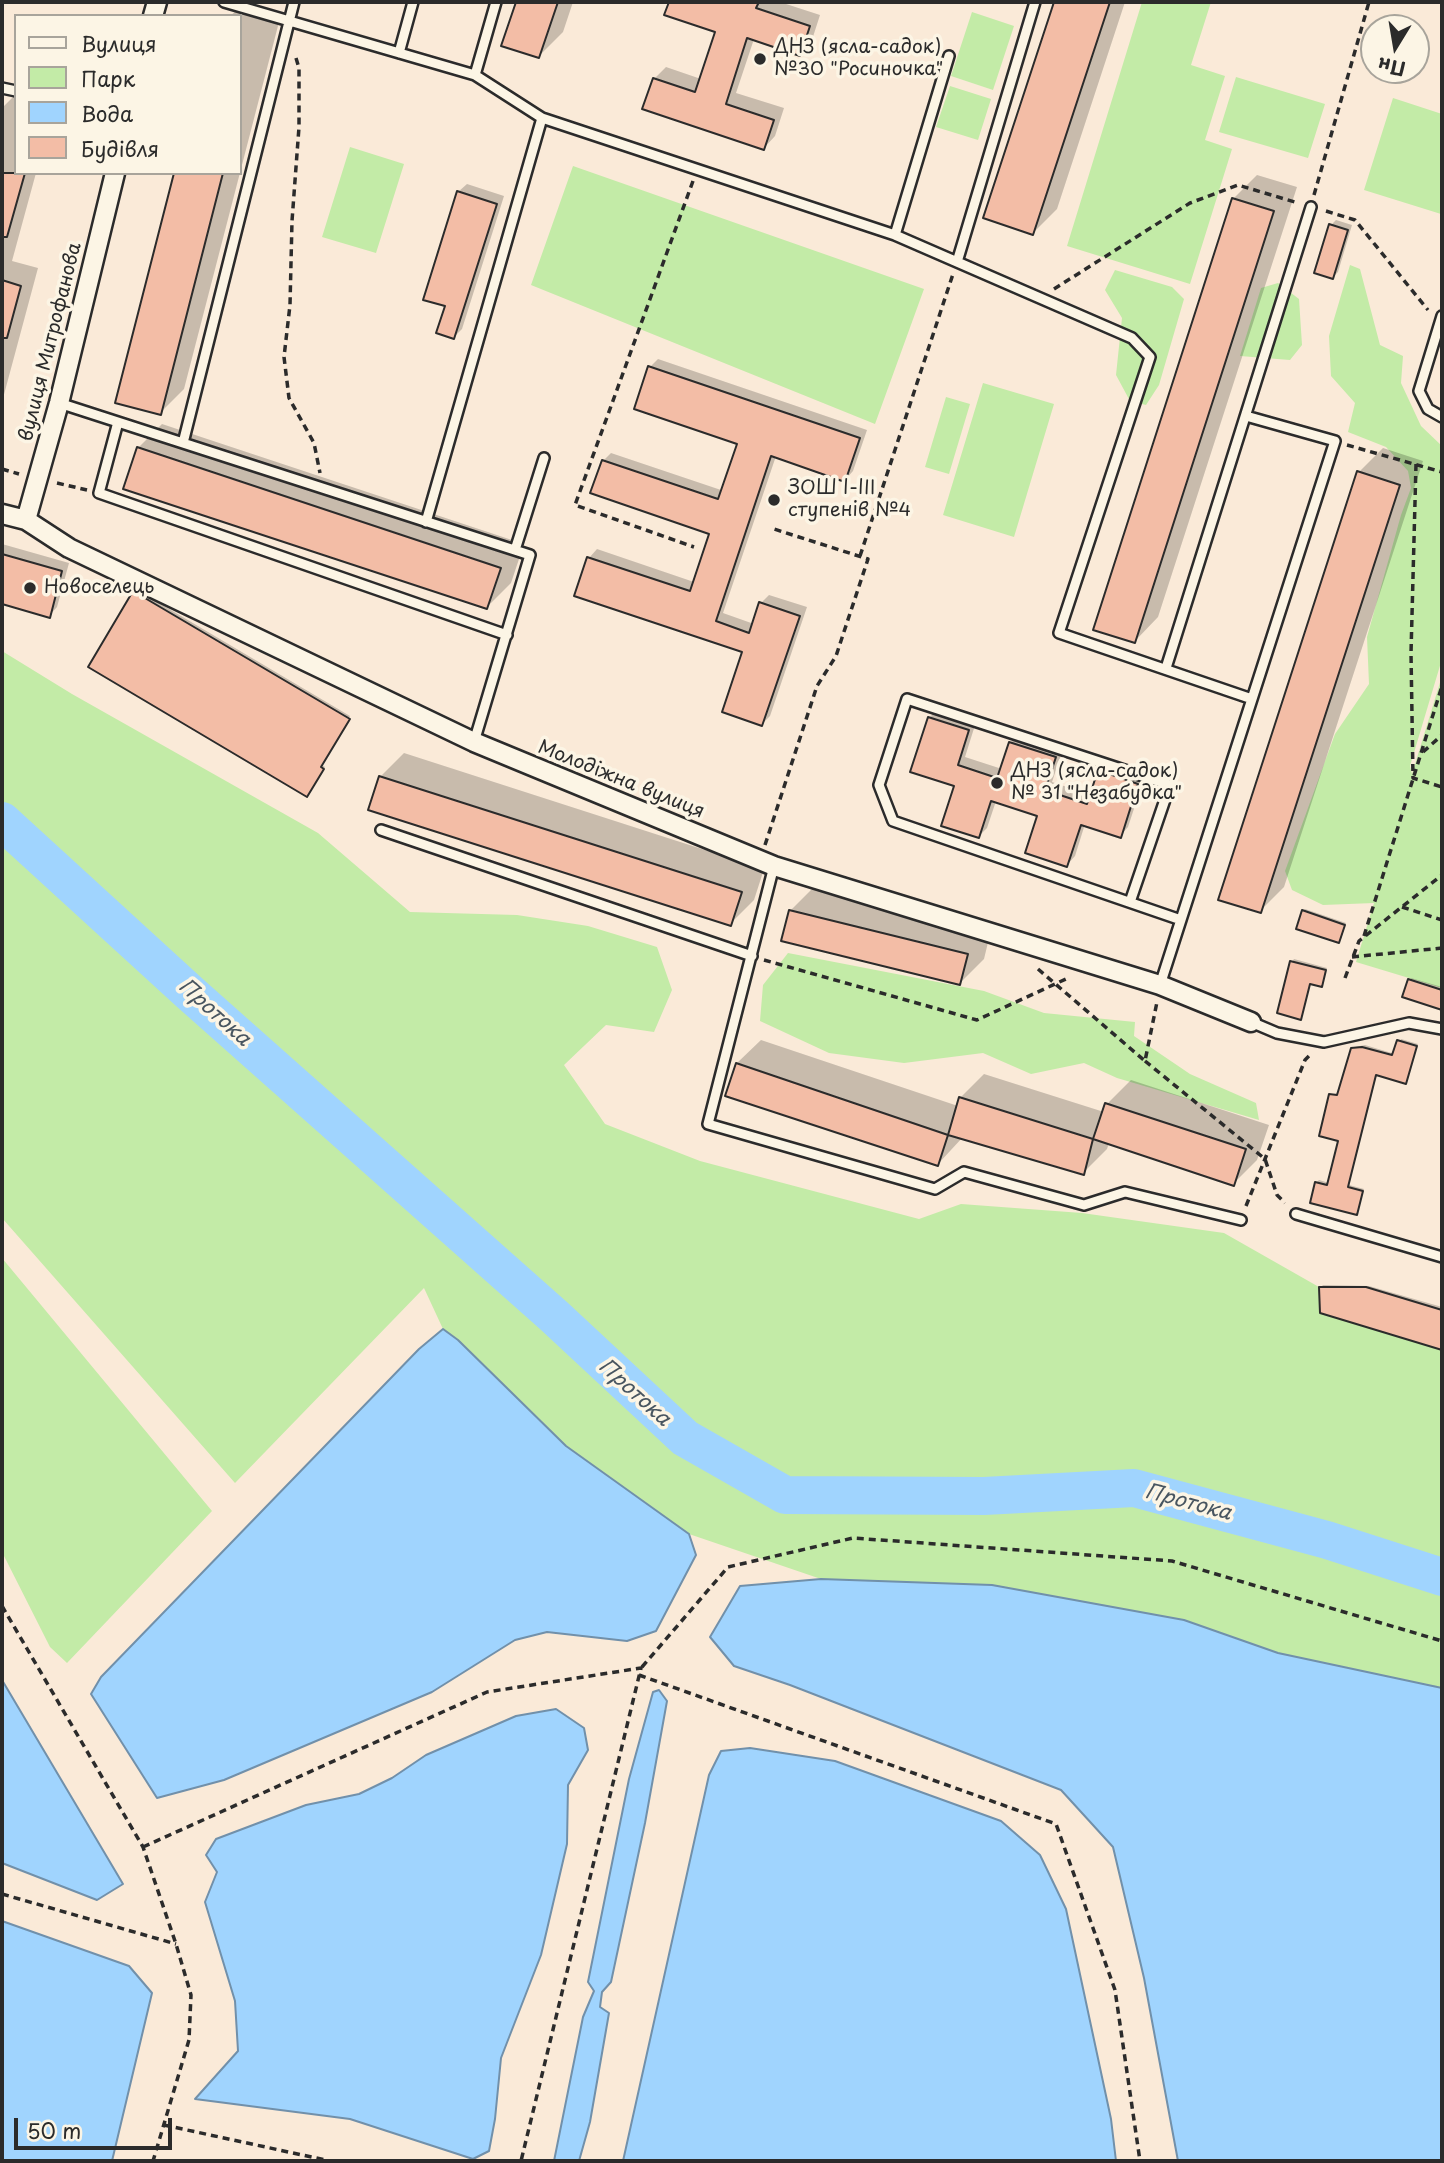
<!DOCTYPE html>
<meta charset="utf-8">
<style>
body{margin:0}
#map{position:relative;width:1444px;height:2163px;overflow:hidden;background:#faead8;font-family:"Playpen Sans",sans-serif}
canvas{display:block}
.frame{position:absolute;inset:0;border:4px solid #2b2b2b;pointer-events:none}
.legend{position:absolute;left:14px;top:14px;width:228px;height:161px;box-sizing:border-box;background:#fcf5e5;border:2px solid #a8a49b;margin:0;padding:9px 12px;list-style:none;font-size:21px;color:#2b2b2b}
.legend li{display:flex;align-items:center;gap:14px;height:35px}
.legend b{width:35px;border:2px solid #a8a49b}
.north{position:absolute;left:1360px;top:14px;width:70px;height:70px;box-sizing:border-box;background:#fcf5e5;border:2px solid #a8a49b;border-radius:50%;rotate:191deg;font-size:19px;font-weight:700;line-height:28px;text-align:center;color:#2b2b2b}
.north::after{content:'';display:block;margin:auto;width:24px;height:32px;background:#2b2b2b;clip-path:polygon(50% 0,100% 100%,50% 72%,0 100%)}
.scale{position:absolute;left:14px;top:2118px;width:158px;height:32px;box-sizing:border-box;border:4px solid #2b2b2b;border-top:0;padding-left:9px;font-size:21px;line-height:24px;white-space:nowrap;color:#2b2b2b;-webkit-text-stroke:5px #fcf5e5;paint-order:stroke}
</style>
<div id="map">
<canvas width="1444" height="2163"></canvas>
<div class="frame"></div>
<ul class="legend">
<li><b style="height:9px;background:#fcf5e5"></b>Вулиця</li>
<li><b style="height:19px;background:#c3eba7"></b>Парк</li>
<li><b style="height:19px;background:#a0d4fe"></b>Вода</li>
<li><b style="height:19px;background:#f3bda6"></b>Будівля</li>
</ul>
<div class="north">Пн</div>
<div class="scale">50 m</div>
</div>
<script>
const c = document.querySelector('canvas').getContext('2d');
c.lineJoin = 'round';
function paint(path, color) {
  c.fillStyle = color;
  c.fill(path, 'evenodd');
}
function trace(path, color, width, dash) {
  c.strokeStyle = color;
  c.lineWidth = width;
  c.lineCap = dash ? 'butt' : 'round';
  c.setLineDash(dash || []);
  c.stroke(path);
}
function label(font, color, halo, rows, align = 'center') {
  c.font = font + ' "Playpen Sans",sans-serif';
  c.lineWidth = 7;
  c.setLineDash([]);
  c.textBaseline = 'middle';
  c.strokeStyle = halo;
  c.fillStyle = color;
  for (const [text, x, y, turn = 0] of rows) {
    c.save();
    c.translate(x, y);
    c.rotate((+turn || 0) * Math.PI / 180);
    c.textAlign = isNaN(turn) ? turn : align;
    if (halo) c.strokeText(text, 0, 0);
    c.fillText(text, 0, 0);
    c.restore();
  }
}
paint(new Path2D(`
 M1142,2H1211L1191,65L1225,76L1205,140L1232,149L1190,284L1067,246Z
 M972,12L1014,26L993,90L951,76Z
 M1236,77L1325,104L1308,158L1219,132Z
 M950,86L991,99L978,140L936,127Z
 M1393,98L1442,114L1441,214L1364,190Z
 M350,147L404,164L376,253L322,237Z
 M573,166L924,289L875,424L531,285Z
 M1350,265L1360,269L1380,345L1403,356L1401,383L1421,426L1442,446V659L1410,766L1412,774L1442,676V988L1356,962L1374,903L1323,905L1292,890L1285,871L1335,734L1369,684L1367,637L1401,515L1411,488L1408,471L1386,447L1348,432L1355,403L1331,376L1329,336Z
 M1115,270L1172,287L1184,299L1159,385L1146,405L1130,401L1116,375L1122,318L1105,290Z
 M1278,283L1299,299L1302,345L1290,360L1240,356L1261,288Z
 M983,383L1054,404L1014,537L943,515Z
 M946,397L970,404L949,474L925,467Z
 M2,651L72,694L318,833L410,912L517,915L588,926L657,947L672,990L654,1032L606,1025L564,1065L605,1124L700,1161L919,1219L961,1204L1082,1213L1224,1233L1319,1287L1320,1313L1442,1350V1688L1278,1653L1184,1620L992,1585L821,1579L689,1534L566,1446L458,1340L443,1329L424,1288L235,1483L2,1218Z
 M788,953L984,991L1044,1013L1135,1022L1134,1036L1190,1074L1256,1103L1259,1120L1117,1078L1084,1063L1031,1074L983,1053L904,1063L829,1053L760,1021L763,985Z
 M2,1258L212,1511L67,1663L50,1647L2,1552Z`), '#c3eba7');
const water = new Path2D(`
 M443,1329L458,1340L566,1446L689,1534L696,1555L656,1631L627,1641L547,1632L515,1640L432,1692L224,1780L157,1798L91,1694L101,1677L419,1349Z
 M821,1579L992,1585L1184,1620L1278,1653L1442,1688V2161H1178L1144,1978L1113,1847L1061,1790L790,1685L734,1666L710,1637L740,1586Z
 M2,1680L123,1884L97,1900L2,1863Z
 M659,1690L667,1701L645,1823L611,1982L602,1992L600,2007L609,2013L590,2122L579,2161H554L583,2017L594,1991L588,1982L629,1779L653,1692Z
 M556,1709L584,1728L588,1750L568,1785L567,1844L541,1955L501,2058L495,2119L489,2151L473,2159L350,2119L195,2099L238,2051L235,2001L205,1902L217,1872L206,1855L216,1839L306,1805L359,1794L392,1778L426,1755L516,1716Z
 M750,1748L835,1761L1001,1821L1040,1855L1066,1909L1111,2119L1116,2161H623L709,1775L721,1751Z
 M2,1921L129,1966L152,1993L112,2161H2Z`);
paint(water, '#a0d4fe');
trace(water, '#7190aa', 2);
paint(new Path2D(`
 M517,2H573L563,32L539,56L503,45Z
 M670,2H780L820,15L811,43L800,54L754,39L736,93L784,108L775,136L764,148L654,79L666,67L701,79L717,31L666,14Z
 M1056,2H1125L1057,209L1033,233L985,217Z
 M236,11L279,22L184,389L160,413L176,173H240V16H230Z
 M16,94V173H36L12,261L38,268L2,402V108Z
 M1257,175L1297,187L1158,617L1135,641L1233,199Z
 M467,184L504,196L462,329L454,337L458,192Z
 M1336,220L1352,225L1338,272L1333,277L1331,225Z
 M658,359L867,430L853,471L845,480L776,456L723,613L754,624L761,603L769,595L807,607L770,716L762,724L745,651L577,595L589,558L597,549L694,582L711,533L603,461L611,453L721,490L739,443L650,367Z
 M162,424L524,544L511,583L487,607L138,448Z
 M1383,448L1423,461L1284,887L1260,911L1220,898L1359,472Z
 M2,544L69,563L57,607L49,616L2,602Z
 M137,590L350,716L322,765L325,767L309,793L135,592Z
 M937,710L976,722L965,757L1002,769L1010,743L1018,735L1063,749L1052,782L1091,795L1099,771L1107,763L1145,775L1128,827L1120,836L1085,824L1075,856L1067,865L1039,814L996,801L987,828L979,836L929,718Z
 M404,753L764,869L754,900L730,924L380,777Z
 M814,887L991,930L984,959L960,983L790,911Z
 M1305,909L1346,923L1341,939L1339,941L1303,911Z
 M1294,959L1327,968L1321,985L1311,982L1300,1018L1292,962Z
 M1411,978L1442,987V1008L1404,996Z
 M1401,1039L1418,1044L1405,1082L1377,1074L1349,1185L1364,1189L1357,1213L1317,1182L1319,1180L1329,1183L1340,1140L1346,1096L1333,1093L1339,1094L1355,1047L1365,1045L1395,1054Z
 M761,1040L958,1106L960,1098L984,1074L1104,1112L1107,1104L1131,1080L1269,1125L1257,1160L1233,1184L1109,1143L1107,1149L1083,1173L963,1137L938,1164L727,1094L737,1063Z
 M1323,1285L1369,1286L1442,1307V1348L1322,1312L1321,1287Z`), '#0003');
trace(new Path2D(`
 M2,821L190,993L554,1316L685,1438L785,1495L984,1496L1134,1488L1327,1540L1442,1577`), '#a0d4fe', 38);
const building = new Path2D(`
 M516,2H558L539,58L501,46Z
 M669,2H759L756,8L810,26L800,56L747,38L726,104L774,120L764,150L642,109L653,78L695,92L715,32L664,15Z
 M1054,2H1110L1033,235L983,218Z
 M2,173H25L7,237H2Z
 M174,173H223L161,415L115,403Z
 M457,191L497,204L454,339L436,333L445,306L423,300Z
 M1232,198L1274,211L1135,643L1093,630Z
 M1329,224L1348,230L1333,279L1314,273Z
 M2,280L21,286L7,338H2Z
 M648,366L860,438L845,482L771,456L716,621L749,633L759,602L800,616L762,726L722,712L742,652L574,596L587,557L690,591L709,534L590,493L602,460L718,499L737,444L634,409Z
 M137,447L501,568L487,609L123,489Z
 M1357,471L1400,485L1261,913L1218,900Z
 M2,554L62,571L50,618L2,604Z
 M133,591L350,719L321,767L324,769L307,797L88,667Z
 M928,717L969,730L958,765L997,778L1009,742L1056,757L1045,790L1087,804L1098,770L1138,784L1121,838L1081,825L1067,867L1025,853L1037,816L991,801L979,838L941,826L954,786L910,772Z
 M379,776L742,892L731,926L368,810Z
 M789,910L968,954L960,985L781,941Z
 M1302,910L1345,925L1339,943L1296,929Z
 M1290,961L1326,970L1322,987L1310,984L1301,1020L1277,1013Z
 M1408,979L1442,990V1010L1402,997Z
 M1397,1040L1417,1046L1406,1084L1376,1075L1348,1187L1363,1191L1357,1215L1310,1203L1315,1182L1327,1185L1338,1141L1319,1136L1329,1094L1337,1095L1351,1048L1362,1047L1392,1055Z
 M736,1063L948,1135L938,1166L725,1096Z
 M959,1097L1093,1139L1084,1175L948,1135Z
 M1105,1103L1246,1149L1234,1186L1093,1139Z
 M1319,1287H1366L1442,1310V1350L1320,1313Z`);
paint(building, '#f3bda6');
trace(building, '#2b2b2b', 2);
const lane = new Path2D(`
 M224,2L475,75L542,118L895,235L1132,338L1150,357L1059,633L1252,699
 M399,53L413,2
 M475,75L496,2
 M2,88L16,91
 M895,235L949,56
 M957,262L1035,2
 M1442,316L1419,391L1428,409L1442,417
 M59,403L530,555L474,742
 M118,422L99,493L507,635
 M183,443L294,2
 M426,522L542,118
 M515,550L544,458
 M1166,668L1311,207
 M381,830L752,956
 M774,866L708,1124L935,1189L964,1172L1084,1205L1125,1192L1241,1220
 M1130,902L1170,785L907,699L879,785L893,821L1181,920
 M1160,985L1335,441L1246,416
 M1251,1022L1277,1033L1324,1042L1409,1023L1442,1029
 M1296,1214L1442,1257`);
const street = new Path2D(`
 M153,16L157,2
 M2,514L26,520L69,548L474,742L774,866L1160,985L1251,1022
 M26,520L59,403L115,173`);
trace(lane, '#2b2b2b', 14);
trace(street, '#2b2b2b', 23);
trace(new Path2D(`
 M296,58L299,68V127L292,221L290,305L284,357L289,398L314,443L320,473
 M693,181L575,505L694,547
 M1314,195L1369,2
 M1326,211L1355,220L1428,310
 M1054,289L1190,203L1238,185L1298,203
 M1347,445L1442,472
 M1416,464L1411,653L1413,778L1442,787
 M2,469L19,474
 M57,483L87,490
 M860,556L953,274
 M1423,752L1442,735
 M765,845L817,686L836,656L868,559L774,529
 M1402,907L1442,920
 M1364,936L1442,686
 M1352,957L1442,948
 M764,960L977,1020L1068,978
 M1038,969L1145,1061L1157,1002
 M1345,978L1359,941L1442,875
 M1145,1061L1265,1159L1277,1195L1285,1203
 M1246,1206L1305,1060L1312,1053
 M2,1606L143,1847L176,1944L191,1995L189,2040L153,2161
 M642,1667L728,1567L853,1538L1172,1561L1442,1641
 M639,1675L1056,1824L1115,1990L1140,2161
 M143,1847L487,1692L641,1668L521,2161
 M2,1894L176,1944
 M164,2125L330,2161`), '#2b2b2b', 3.5, [7, 5]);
trace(lane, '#fcf5e5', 9);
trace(street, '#fcf5e5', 18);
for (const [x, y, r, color] of [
 [760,59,7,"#2b2b2b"],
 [774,500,7,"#2b2b2b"],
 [30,588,7,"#2b2b2b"],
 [997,783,7,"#2b2b2b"]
]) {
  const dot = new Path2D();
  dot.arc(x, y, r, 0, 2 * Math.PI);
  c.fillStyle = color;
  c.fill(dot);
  trace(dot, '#fcf5e5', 2.5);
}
label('19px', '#2b2b2b', '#fcf5e5', [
 ["ДНЗ (ясла-садок)",774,48],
 ["№30 \"Росиночка\"",774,70],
 ["ЗОШ І-ІІІ",788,489],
 ["ступенів №4",788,511],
 ["Новоселець",44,588],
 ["ДНЗ (ясла-садок)",1011,772],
 ["№ 31 \"Незабудка\"",1011,794]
], 'left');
label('19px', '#2b2b2b', '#fcf5e5', [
 ["вулиця Митрофанова",51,342,-76],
 ["Молодіжна вулиця",621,780,22]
]);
label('italic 21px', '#485560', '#fcf5e5', [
 ["Протока",214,1013,42],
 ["Протока",634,1393,42],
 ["Протока",1188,1503,15]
]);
</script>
